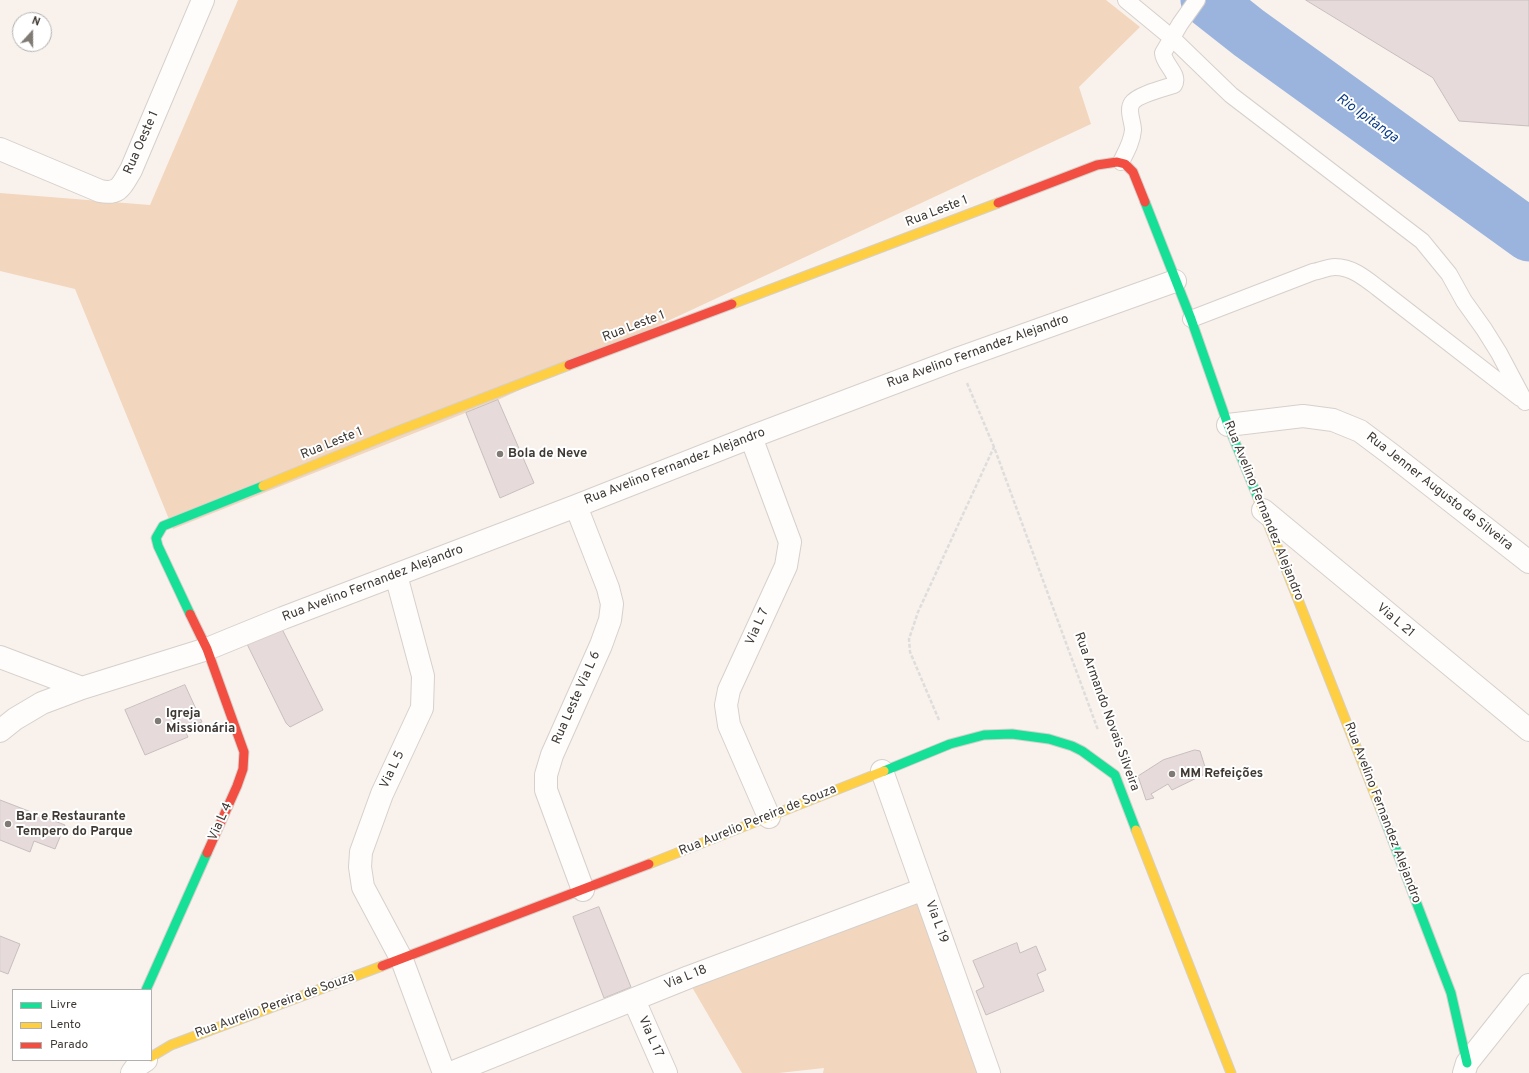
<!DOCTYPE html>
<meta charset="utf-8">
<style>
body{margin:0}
#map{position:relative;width:1529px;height:1073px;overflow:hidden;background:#f9f2ec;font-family:Overpass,sans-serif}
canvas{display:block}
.legend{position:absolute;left:12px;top:989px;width:140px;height:72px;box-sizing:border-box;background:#fff;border:1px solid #b2b0ae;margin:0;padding:5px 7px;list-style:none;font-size:12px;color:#3f3934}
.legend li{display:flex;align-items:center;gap:8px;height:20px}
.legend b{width:20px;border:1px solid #b2b0ae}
.north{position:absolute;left:12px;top:12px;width:40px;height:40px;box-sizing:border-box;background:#fff;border:1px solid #b2b0ae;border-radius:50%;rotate:21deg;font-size:11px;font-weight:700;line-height:16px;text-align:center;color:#3f3934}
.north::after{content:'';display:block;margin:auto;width:14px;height:18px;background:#807a74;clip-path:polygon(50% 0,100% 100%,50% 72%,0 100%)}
</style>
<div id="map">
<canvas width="1529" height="1073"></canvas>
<ul class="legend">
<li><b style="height:5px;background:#16e098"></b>Livre</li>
<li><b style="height:5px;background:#ffcf43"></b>Lento</li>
<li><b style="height:5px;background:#f24e42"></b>Parado</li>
</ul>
<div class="north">N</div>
</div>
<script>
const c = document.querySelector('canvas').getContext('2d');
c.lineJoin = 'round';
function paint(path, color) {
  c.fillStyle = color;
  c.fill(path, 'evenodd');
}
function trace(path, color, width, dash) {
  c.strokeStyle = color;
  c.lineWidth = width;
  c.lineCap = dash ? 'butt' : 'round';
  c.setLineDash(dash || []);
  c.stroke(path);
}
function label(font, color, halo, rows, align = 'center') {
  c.font = font + ' Overpass,sans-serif';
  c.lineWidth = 4;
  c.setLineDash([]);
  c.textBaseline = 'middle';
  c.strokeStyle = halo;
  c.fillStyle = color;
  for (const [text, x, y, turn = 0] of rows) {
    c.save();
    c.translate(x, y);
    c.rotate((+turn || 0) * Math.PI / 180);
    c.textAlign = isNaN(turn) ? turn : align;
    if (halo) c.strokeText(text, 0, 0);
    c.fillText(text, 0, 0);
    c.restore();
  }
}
paint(new Path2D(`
 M238,0H1106L1140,27L1079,87L1091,124L498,400L173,529L75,289L0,271V193L150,205Z
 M933,890L994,1073H823L824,1068L779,1073H742L689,982Z`), '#f2d6be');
trace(new Path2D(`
 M1207,0L1249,33L1529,235`), '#9bb4de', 53);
const building = new Path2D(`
 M1306,0H1529V126L1459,121L1433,78Z
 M498,400L534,483L500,498L466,413Z
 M279,623L323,710L290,727L286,723L245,640Z
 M185,685L202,722L184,729L188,737L145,755L125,710Z
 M1195,750L1200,751L1207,773L1172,790L1168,784L1151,794L1154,798L1146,800L1138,776L1163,760Z
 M0,800L65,825L55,849L34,841L30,852L0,840Z
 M599,907L631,987L604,998L573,917Z
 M0,936L20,944L8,974L0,971Z
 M1017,943L1020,953L1036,946L1046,970L1037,974L1044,991L986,1015L976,991L984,987L973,961Z`);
paint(building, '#e6dada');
trace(building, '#c6bfbd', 1);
const lane = new Path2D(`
 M1126,0L1172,38L1231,95L1422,241L1449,274L1464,301L1484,329L1499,353L1525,402
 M1121,162C1126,152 1132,142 1133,130C1133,122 1127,110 1132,103C1137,95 1165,88 1174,85C1180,74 1164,65 1163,53L1180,24L1197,0
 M1191,319L1313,272C1320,271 1328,267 1335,267C1352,267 1365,278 1378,288L1520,398`);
const street = new Path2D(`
 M0,149L100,191C120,195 122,185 131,170L203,0
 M1228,425L1303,416L1333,420L1360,431L1392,455L1529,562
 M751,437L790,542L786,566L729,690L726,705L729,725L769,817
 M576,506L608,588L612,604L610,620L601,645L552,755L546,775V790L583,890
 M1263,510L1529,730
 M396,575L423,676L422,708L382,794L361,852L360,867L363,887L402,960L444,1073
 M0,657L82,688
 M0,731L15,719L42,703L82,688L207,649L283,618L576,506L751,437L957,359L1175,281
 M882,771L989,1073
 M634,1000L666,1073
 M132,1073L137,1066L146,1060
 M451,1073L689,977L924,889
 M1464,1073L1467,1063L1529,985`);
const fast = new Path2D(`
 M1145,202L1191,319L1228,425L1258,498
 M190,614L158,546L156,538L163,526L263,486
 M884,771L950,744L984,735L1012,734L1049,739L1072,746L1082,751L1115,775L1136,830
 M1381,810L1451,993L1467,1063
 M146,990L207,853`);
const slow = new Path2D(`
 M732,304L998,203
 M263,486L395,432L569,365
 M1258,498L1381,810
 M1136,830L1231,1073
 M649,864L884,771
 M151,1057L171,1045L382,966`);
const jam = new Path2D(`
 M998,203L1097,165L1117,162L1125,164L1133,172L1145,202
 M569,365L732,304
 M190,614L207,649L244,752L243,769L237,786L207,853
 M382,966L649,864`);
trace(lane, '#d6d0cb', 18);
trace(street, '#d6d0cb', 24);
trace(fast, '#d6d0cb', 11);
trace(slow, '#d6d0cb', 11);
trace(jam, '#d6d0cb', 11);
trace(new Path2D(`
 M967,383L994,447L1098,730
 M939,720L910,652L909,639L918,612L994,447`), '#dfdddb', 2.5, [4, 2]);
trace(lane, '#fefdfc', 16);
trace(street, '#fefdfc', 22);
trace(fast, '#16e098', 9);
trace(slow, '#ffcf43', 9);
trace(jam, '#f24e42', 9);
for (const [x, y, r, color] of [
 [500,454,4,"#807a74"],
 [158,721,4,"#807a74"],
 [1172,774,4,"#807a74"],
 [8,824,4,"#807a74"]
]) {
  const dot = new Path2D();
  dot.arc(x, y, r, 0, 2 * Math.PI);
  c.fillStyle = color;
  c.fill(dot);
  trace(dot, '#fff', 1.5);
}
label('13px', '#3f3934', '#fff', [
 ["Rua Oeste 1",142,143,-66],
 ["Rua Leste 1",937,212,-21],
 ["Rua Leste 1",634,327,-21],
 ["Rua Avelino Fernandez Alejandro",978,352,-20],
 ["Rua Leste 1",332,444,-22],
 ["Rua Avelino Fernandez Alejandro",675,467,-21],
 ["Rua Jenner Augusto da Silveira",1439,492,38],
 ["Rua Avelino Fernandez Alejandro",1263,511,68],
 ["Rua Avelino Fernandez Alejandro",373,584,-21],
 ["Via L 21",1395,621,40],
 ["Via L 7",758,627,-66],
 ["Rua Leste Via L 6",577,698,-66],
 ["Rua Armando Novais Silveira",1106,712,70],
 ["Via L 5",393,770,-65],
 ["Rua Avelino Fernandez Alejandro",1382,813,69],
 ["Rua Aurelio Pereira de Souza",758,821,-22],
 ["Via L 4",221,822,-66],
 ["Via L 19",936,922,70],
 ["Via L 18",686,978,-22],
 ["Rua Aurelio Pereira de Souza",275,1006,-20],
 ["Via L 17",650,1037,66]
]);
label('bold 13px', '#3f3934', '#fff', [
 ["Bola de Neve",508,454],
 ["Igreja",166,714],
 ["Missionária",166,729],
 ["MM Refeições",1180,774],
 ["Bar e Restaurante",16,817],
 ["Tempero do Parque",16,832]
], 'left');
label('italic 14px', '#083b83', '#fff', [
 ["Rio Ipitanga",1367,119,36]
]);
</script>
